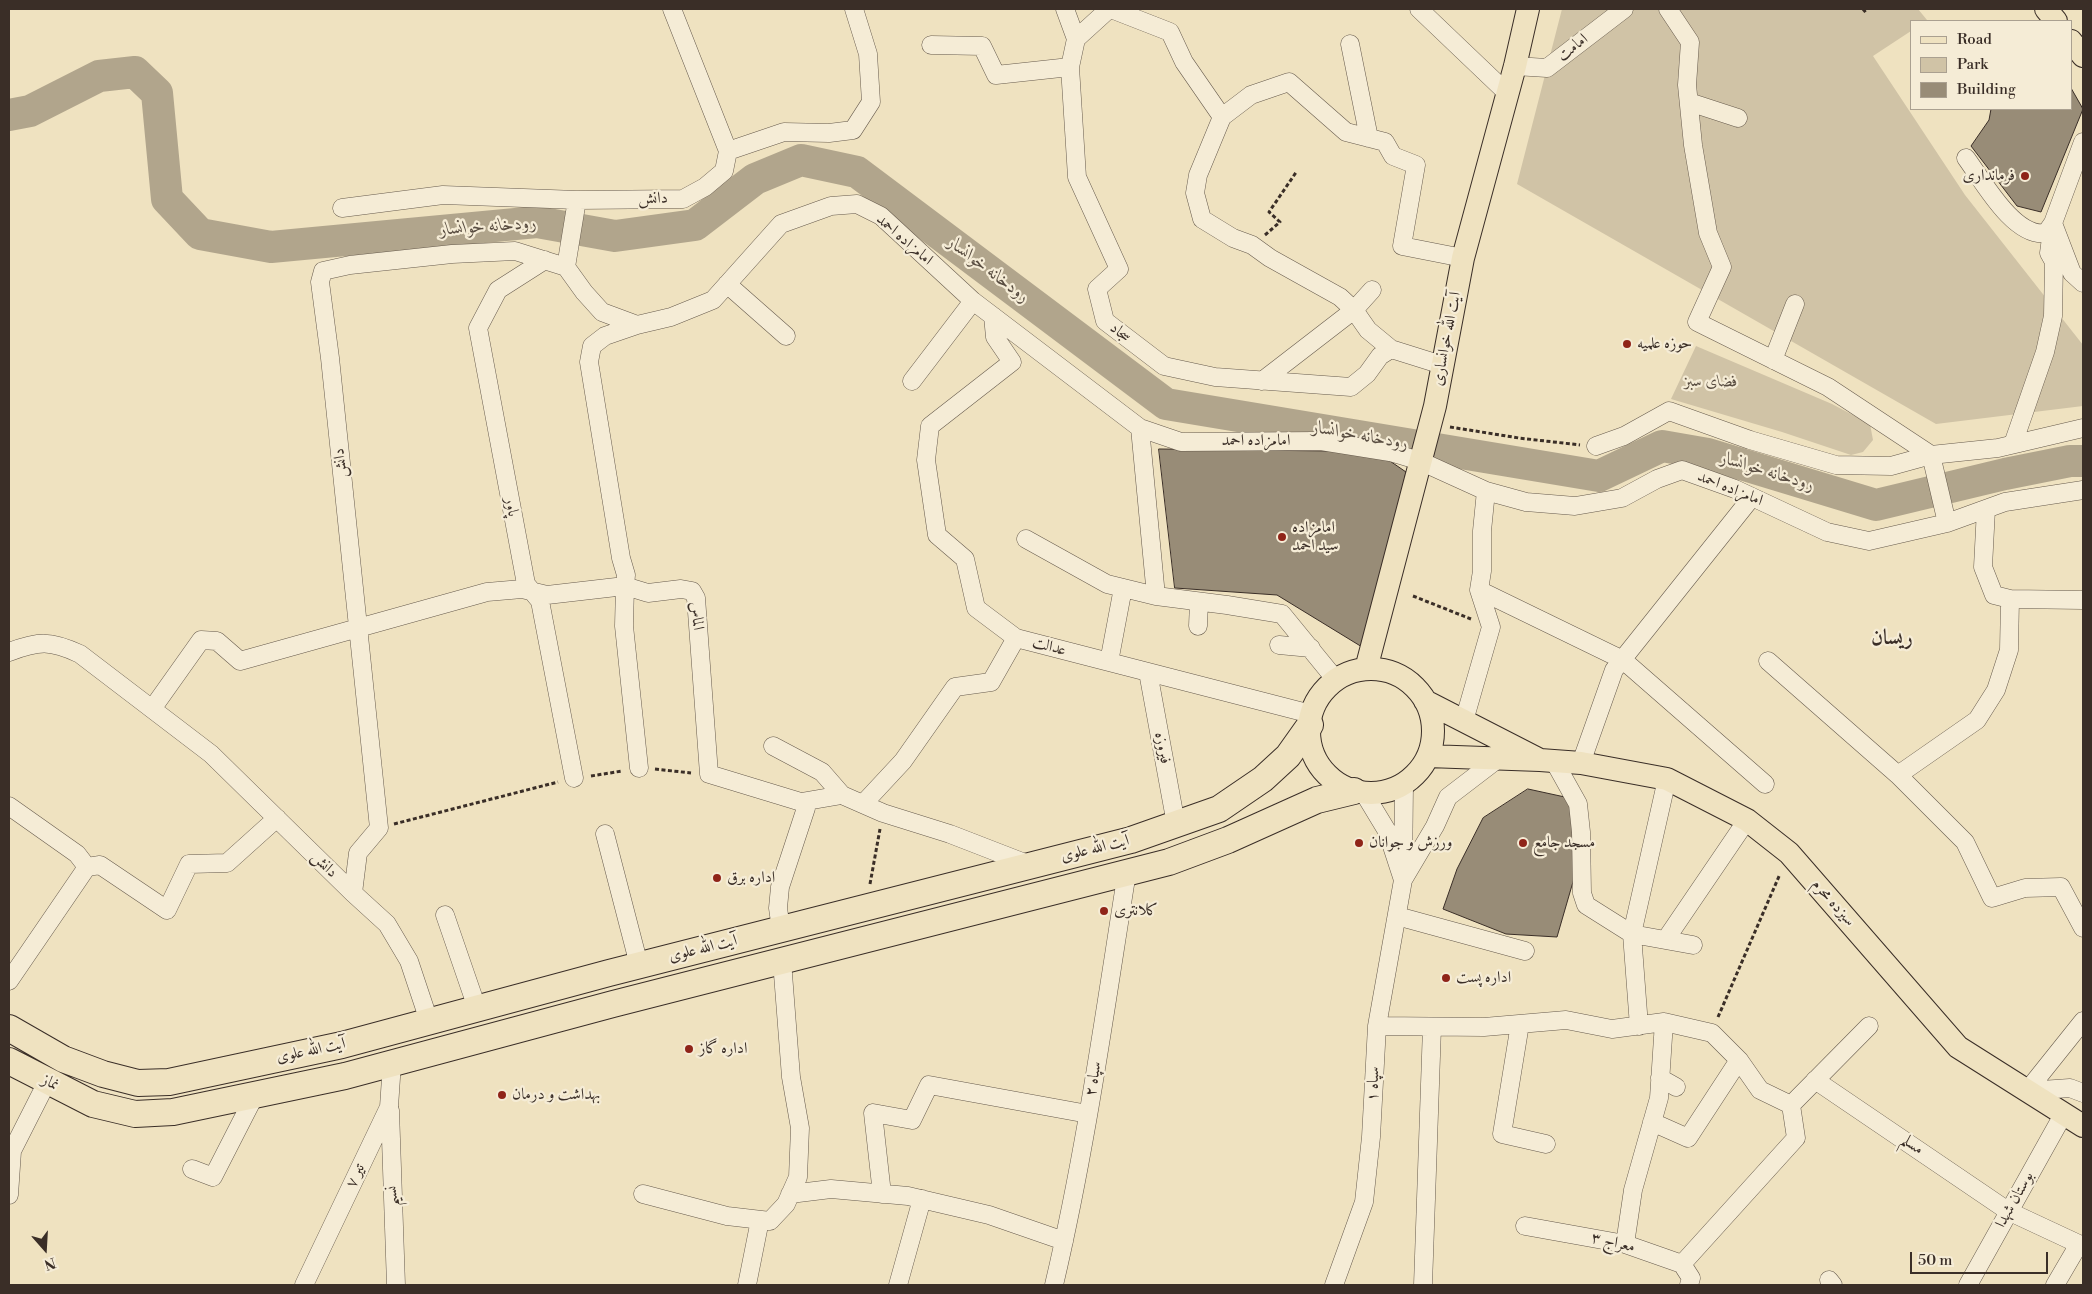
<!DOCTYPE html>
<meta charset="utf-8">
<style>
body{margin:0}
#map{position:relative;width:2092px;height:1294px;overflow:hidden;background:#efe2c0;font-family:"Libre Bodoni",serif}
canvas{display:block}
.frame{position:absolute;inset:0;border:10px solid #3a2e27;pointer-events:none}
.legend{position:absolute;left:1910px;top:20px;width:162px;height:90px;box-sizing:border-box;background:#f5ecd6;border:1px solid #aaa090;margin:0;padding:6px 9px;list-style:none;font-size:15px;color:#3a2e27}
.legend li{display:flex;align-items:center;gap:10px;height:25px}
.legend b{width:25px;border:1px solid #aaa090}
.north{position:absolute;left:20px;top:1224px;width:50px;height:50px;-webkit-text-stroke:4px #f5ecd6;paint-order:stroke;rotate:161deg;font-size:14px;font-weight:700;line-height:20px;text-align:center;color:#3a2e27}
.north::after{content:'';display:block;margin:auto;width:18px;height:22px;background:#3a2e27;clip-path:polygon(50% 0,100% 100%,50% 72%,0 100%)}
.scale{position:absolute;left:1910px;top:1252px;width:138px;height:22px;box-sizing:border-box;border:2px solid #3a2e27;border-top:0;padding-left:6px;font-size:15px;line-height:18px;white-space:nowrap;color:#3a2e27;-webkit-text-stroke:4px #f5ecd6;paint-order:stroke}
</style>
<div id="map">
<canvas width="2092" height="1294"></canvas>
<div class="frame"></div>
<ul class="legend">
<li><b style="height:6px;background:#efe2c0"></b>Road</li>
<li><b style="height:14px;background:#d0c3a6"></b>Park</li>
<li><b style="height:14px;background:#988c77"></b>Building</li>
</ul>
<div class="north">N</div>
<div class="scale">50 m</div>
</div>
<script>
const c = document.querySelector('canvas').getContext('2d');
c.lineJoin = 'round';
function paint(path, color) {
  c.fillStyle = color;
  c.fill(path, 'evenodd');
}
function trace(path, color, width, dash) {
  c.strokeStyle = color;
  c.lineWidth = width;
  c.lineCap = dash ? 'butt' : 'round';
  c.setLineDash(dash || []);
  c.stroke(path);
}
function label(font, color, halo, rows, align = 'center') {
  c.font = font + ' "Libre Bodoni",Amiri,serif';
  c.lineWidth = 4.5;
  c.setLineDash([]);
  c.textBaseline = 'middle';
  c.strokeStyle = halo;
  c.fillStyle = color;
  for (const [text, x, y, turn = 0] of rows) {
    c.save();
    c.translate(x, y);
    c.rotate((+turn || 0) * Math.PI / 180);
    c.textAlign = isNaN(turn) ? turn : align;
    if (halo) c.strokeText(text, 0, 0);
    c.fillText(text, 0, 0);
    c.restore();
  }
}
paint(new Path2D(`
 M1562,9H1918L1927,20L1911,21V31L1873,56L1965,195L2083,345V406L1936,424L1517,184Z
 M1696,346L1832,404L1870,424L1873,440L1863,452L1851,455L1782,432L1671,399Z`), '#d0c3a6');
trace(new Path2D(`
 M9,115L30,111L99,76L135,72L157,93L167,199L200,234L271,247L537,222L615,236L695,225L755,179L801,160L857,172L1166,404L1599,476L1662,446L1708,454L1876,505L2005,474L2070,461H2083`), '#b1a58c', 32);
const building = new Path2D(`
 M2071,88L2083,109L2041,212L2017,206L1971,146L1989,120L1991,109H2071Z
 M1159,449L1333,451L1387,459L1406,472L1367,650L1277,595L1175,588Z
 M1528,789L1574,799L1577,868L1557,937L1506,934L1443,909L1457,869L1483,818Z`);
paint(building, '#988c77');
trace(building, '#3a2e27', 1);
const minor = new Path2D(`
 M1065,9L1076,39L1070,67L1077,177L1119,269L1097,289L1105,321L1164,366L1215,377L1351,387L1367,374L1380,356L1391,349L1442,365
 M1111,9L1170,32L1184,62L1222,117
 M1419,9L1506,92
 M1668,9L1690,42L1687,85L1693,145L1708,233L1722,267L1697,322L1828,387L1931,455L1947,523
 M1076,39L1109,9
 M1350,44L1369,138
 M931,45L982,46L996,75L1070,67
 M1515,66L1547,68L1624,9
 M1689,102L1738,118
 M728,151L784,132L829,133L853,130L871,102L868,54L854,9
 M1966,158C1983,181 2014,238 2046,233L2053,223L2083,142
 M342,208L443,195L577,200L683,199L705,187L724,171L728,151L672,9
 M2054,226L2072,273L2083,283
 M545,260L498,290L478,328L526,584L540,601L574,778
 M566,267L584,292L602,312L637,325L671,317L713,300L781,224L831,206L857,204L881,216L973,301L1140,428L1181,442L1321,441L1390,452L1420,461L1486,491L1526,502L1575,506L1622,498L1657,479L1682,470L1735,489L1827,532L1869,541L1947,523L2005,502L2083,490
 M566,267L577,200
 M727,284L786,336
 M993,316L995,337L1012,362L930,426L926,460L937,535L965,559L976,608L1016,638
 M637,325L605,336L592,346L589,362L621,558L626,575L625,586L648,593L681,589L692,591L696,598L709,774L801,802L806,808L780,887L778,908L781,929
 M1391,349L1368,330L1354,310L1340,297L1270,258L1252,245L1233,238L1202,219L1195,193L1198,175L1222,117L1251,95L1289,82L1346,132L1385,142L1393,156L1416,165L1402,246L1463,258
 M1773,360L1795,304
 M912,381L973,301
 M1262,381L1354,310L1372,290
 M1140,428L1156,596
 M2013,444L2045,352L2053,316L2054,262L2049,253L2053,223
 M1596,446L1624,436L1669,411L1750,440L1836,465L1891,466L1931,455L1998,448L2083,428
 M1986,509L1983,567L1994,595L2010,599L2083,600
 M1026,539L1107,584L1156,596L1227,605L1282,614L1336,680
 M1479,590L1623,660L1765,784
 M1198,626L1199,602
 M1279,645L1311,648
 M9,652C39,641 50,640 80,654L211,754L353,893L387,924L409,961L429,1021
 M1768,661L1898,775L1965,842L1992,898L2025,888L2061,887L2083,928
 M1109,662L1123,588
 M1148,672L1176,824
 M152,709L201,640L217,641L240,661L487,592L522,589L547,595L625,586L624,626L639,768
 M1464,721L1491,627L1479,590L1482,571V531L1486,491
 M773,746L822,772L842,795
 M1554,761L1578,804L1581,832L1582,893L1586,905L1632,934L1693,945
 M1581,763L1614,670L1752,497
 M1898,775L1977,720L1996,690L2009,650L2010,599
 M1364,793L1387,831L1403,880L1404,784
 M801,802L842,795L883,813L950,834L1030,865
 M863,804L903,761L955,687L991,682L1016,638L1311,714
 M9,806L77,854L87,867L9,981
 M605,834L639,965
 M87,867L100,865L167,910L189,864L227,863L277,818
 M353,893L358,853L379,828L330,358L320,282L323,271L350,265L452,254L515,251L566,267
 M445,915L477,1008
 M1397,916L1525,951
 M1666,939L1747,820
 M1520,1024L1502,1134L1546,1144
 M1377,1026L1484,1027L1566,1020L1612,1029L1664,1022L1712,1033L1739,1060L1760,1090L1791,1105L1796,1138L1682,1264
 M1639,1026L1632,934L1667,779
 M1660,1078L1676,1087
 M1815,1080L2008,1211L2083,1246
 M2027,1091L2083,1021
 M2027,1091L2070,1088L2083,1093
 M1791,1105L1869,1026
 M390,1110L396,1285
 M1652,1122L1688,1138L1739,1060
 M192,1169L213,1177L255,1095
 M643,1194L727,1216L770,1221L786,1204L798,1177L800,1128L791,1077L782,961
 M790,1194L831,1189L908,1196L989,1215L1064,1241
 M882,1194L873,1113L912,1120L929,1085L1088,1114
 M9,1195L12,1151L47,1082
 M1525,1226L1625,1244L1682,1264L1691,1278L1689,1285
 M1625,1244L1633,1190L1659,1098L1664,1022
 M1829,1280L1833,1285
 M304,1285L389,1107L392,1063
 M747,1285L760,1220
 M898,1285L922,1199
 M1054,1285C1086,1149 1105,1010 1127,872
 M1334,1285L1364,1202L1371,1137L1377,1026L1403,880L1435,826L1448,797L1499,758
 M1423,1285L1432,1027
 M1968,1285L2063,1115
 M2055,1285L2079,1244`);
const major = new Path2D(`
 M2046,9L2056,21
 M2071,41L2083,56
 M1366,669L1435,406L1463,258L1515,66L1528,9
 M1309 731a62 62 0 1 1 124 0a62 62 0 1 1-124 0Z
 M1425,701L1540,760L1428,756
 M1540,760L1581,763L1667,779L1747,820L1789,853L1958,1047L2083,1126`);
const highway = new Path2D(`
 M9,1028L63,1059L103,1074L138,1083L169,1082L342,1045L609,973L1131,840L1219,809L1263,779L1288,756L1310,725
 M9,1061L93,1104L135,1114L173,1112L345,1076L613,1004L1169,862L1228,840L1317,800L1354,791`);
trace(minor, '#675b4d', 19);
trace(major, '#3a2e27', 24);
trace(highway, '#3a2e27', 28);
trace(new Path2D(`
 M1863,9L1867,14
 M1265,235L1280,222L1269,212L1297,171
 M1450,427L1519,438L1580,445
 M1413,596L1471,619
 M655,769L691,773
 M591,776L622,771
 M394,824L558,782
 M870,884L880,829
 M1718,1017L1780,874`), '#3a2e27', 3, [4, 2.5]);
trace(minor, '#f5ecd6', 18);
trace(major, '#efe2c0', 22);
trace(highway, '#efe2c0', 26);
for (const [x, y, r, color] of [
 [2025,176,5,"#8f2418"],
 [1627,344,5,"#8f2418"],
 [1282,537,5,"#8f2418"],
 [1359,843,5,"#8f2418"],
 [1523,843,5,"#8f2418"],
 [717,878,5,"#8f2418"],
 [1104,911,5,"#8f2418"],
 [1446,978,5,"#8f2418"],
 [689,1049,5,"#8f2418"],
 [502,1095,5,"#8f2418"]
]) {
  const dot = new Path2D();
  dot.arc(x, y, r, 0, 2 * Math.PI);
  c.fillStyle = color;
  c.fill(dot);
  trace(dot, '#f5ecd6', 2);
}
label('16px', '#3a2e27', '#f5ecd6', [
 ["امامت",1573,48,-38],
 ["دانش",653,199,-1],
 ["امامزاده احمد",904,240,41],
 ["سجاد",1120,333,38],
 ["آیت الله خوانساری",1447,339,-79],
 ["امامزاده احمد",1256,441],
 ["دانش",341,463,-96],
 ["امامزاده احمد",1730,489,22],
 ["پاور",511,507,79],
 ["الماس",696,616,83],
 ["عدالت",1049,647,15],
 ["فیروزه",1162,748,79],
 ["آیت الله علوی",1095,849,-14],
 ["دانش",324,865,45],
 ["سیزده محرم",1833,903,49],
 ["آیت الله علوی",703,949,-14],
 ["آیت الله علوی",311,1051,-12],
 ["سپاه ۲",1094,1079,-80],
 ["نماز",50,1083,27],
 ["سپاه ۱",1374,1084,-87],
 ["مسلم",1912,1145,34],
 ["۷ تیر",356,1176,-65],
 ["نسیم",393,1196,-92],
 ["بوستان شهدا",2015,1200,-61],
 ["معراج ۳",1613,1243,13]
]);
label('16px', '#3a2e27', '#f5ecd6', [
 ["فرمانداری",2015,176,"right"],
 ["حوزه علمیه",1637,344],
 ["امامزاده",1292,528],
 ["سید احمد",1292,546],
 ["ورزش و جوانان",1369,843],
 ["مسجد جامع",1533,843],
 ["اداره برق",727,878],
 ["کلانتری",1114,911],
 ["اداره پست",1456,978],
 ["اداره گاز",699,1049],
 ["بهداشت و درمان",512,1095]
], 'left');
label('italic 16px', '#584c40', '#f5ecd6', [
 ["فضای سبز",1711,382]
]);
label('italic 18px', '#584c40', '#f5ecd6', [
 ["رودخانه خوانسار",488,227,-4],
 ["رودخانه خوانسار",988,270,37],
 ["رودخانه خوانسار",1360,436,10],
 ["رودخانه خوانسار",1767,472,17]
]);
label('bold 21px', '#3a2e27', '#f5ecd6', [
 ["ریسان",1892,639]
]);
</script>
